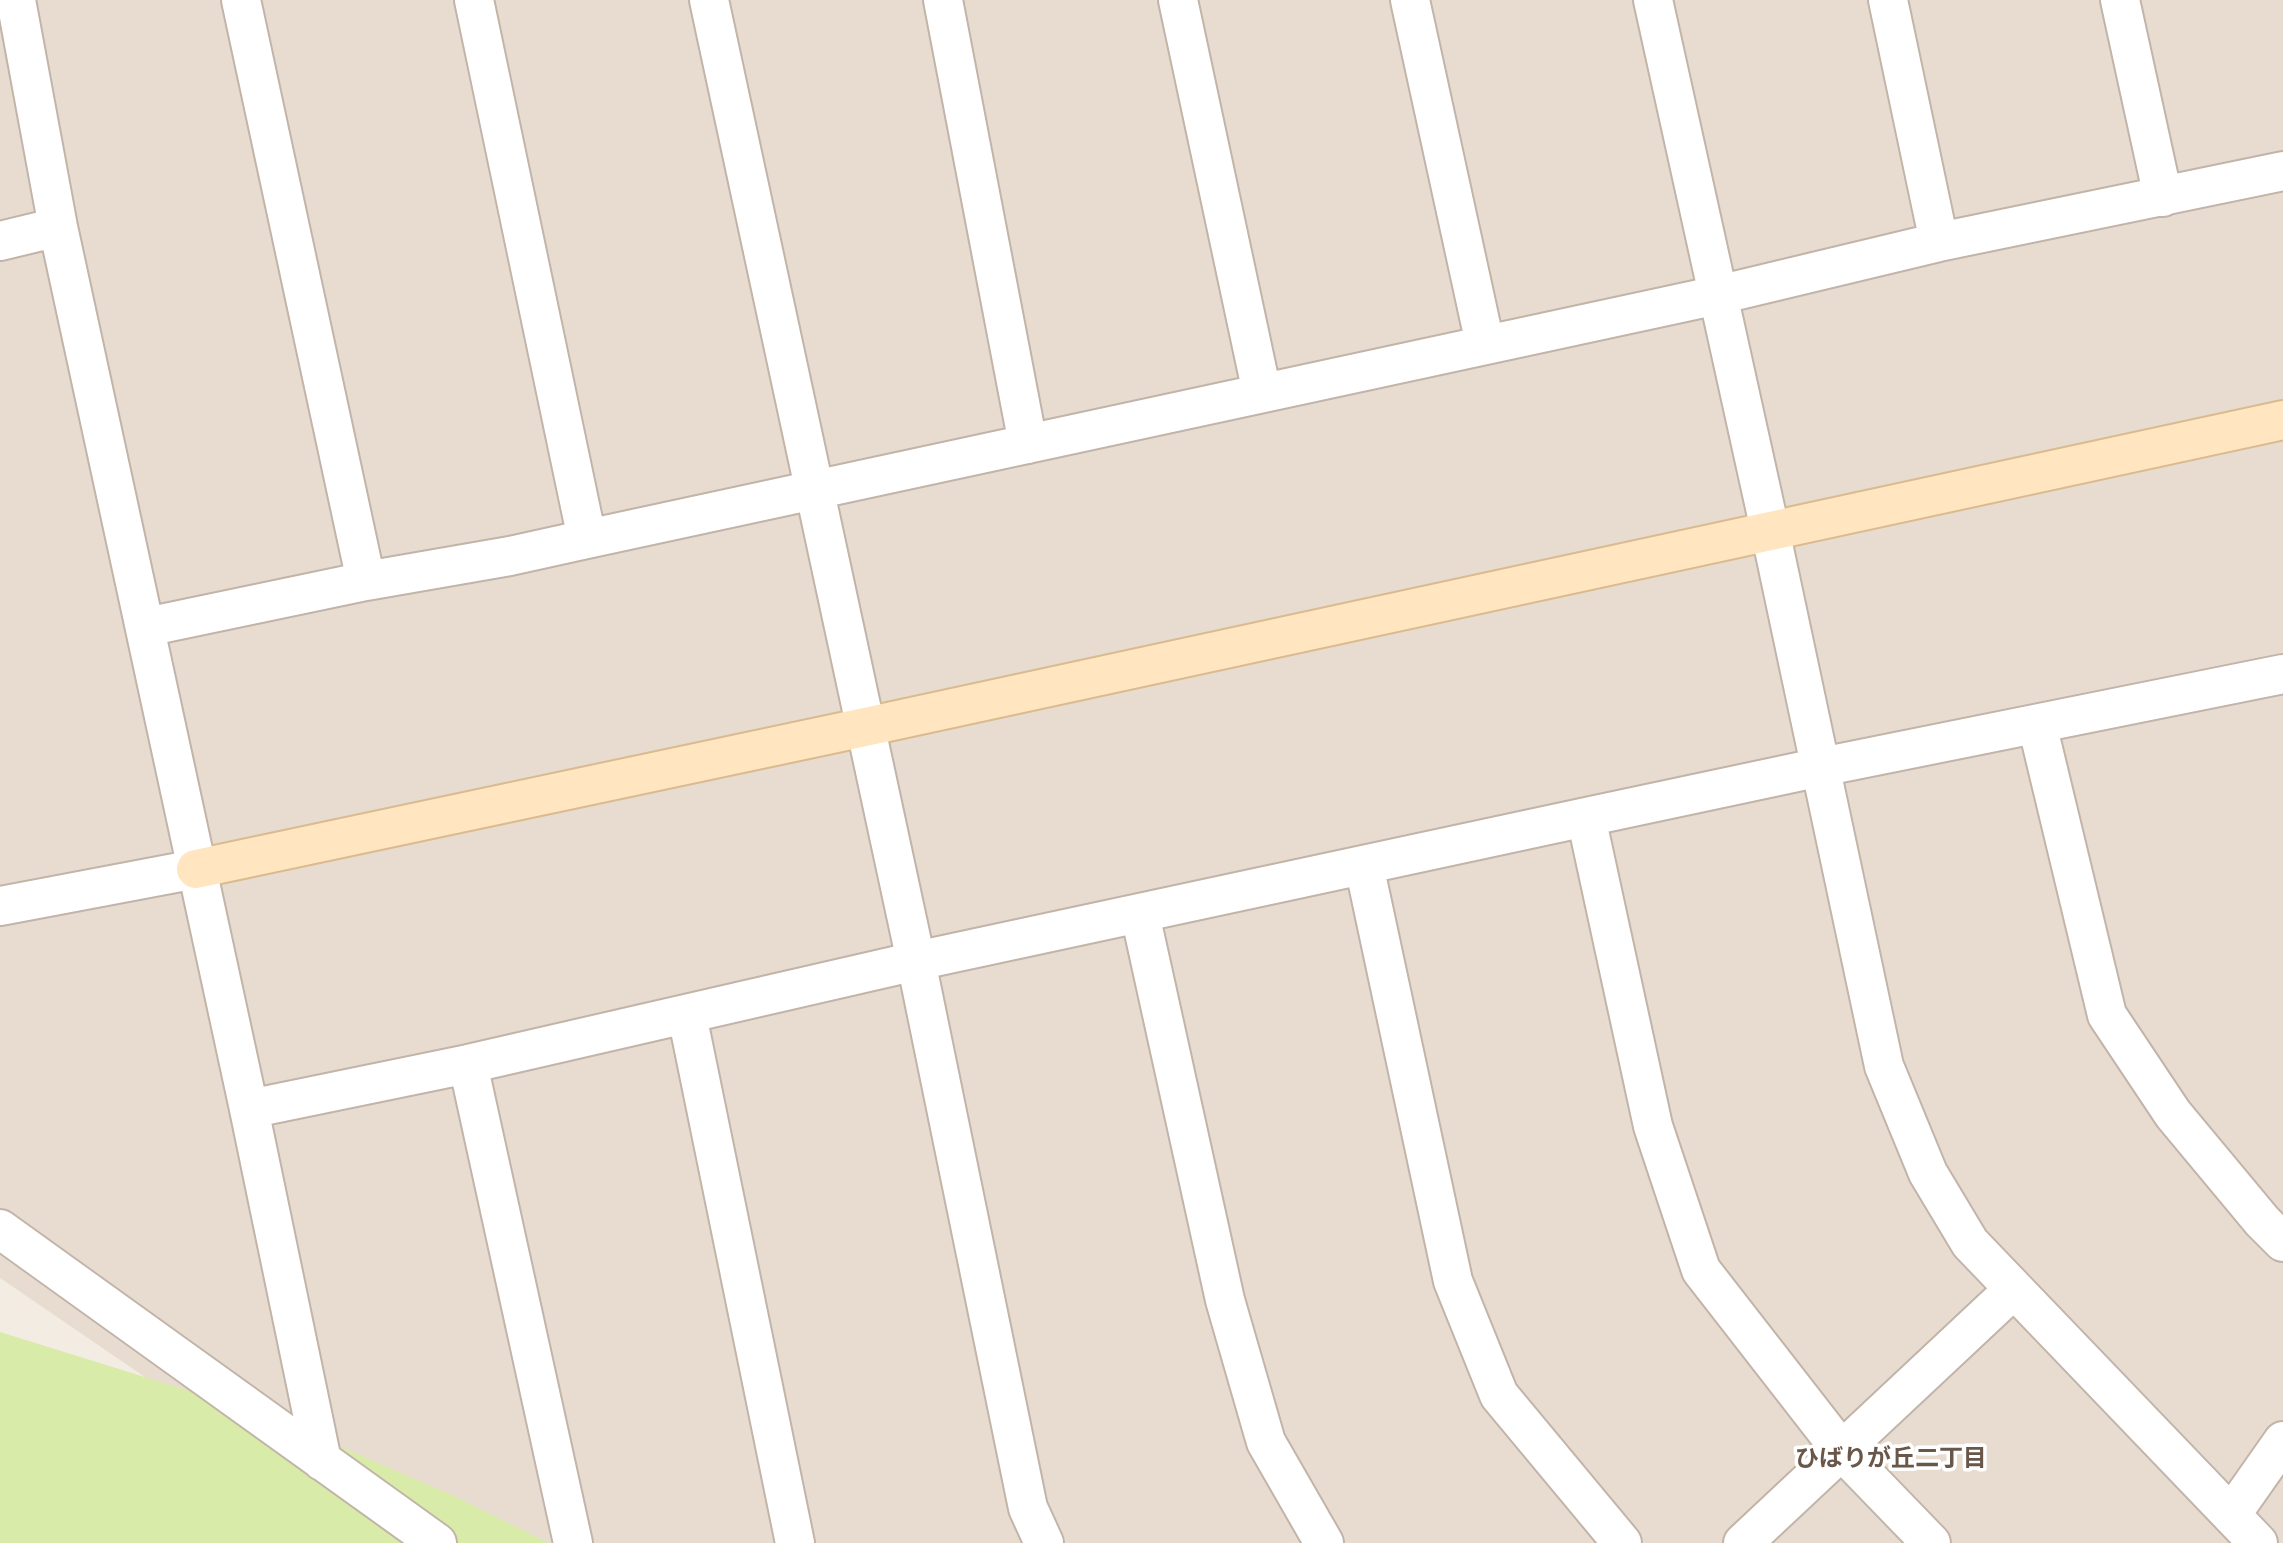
<!DOCTYPE html>
<meta charset="utf-8">
<style>
body{margin:0}
canvas{display:block;background:#f3ece3}
</style>
<canvas width="2283" height="1543"></canvas>
<script>
const c = document.querySelector('canvas').getContext('2d');
c.lineJoin = 'round';
function paint(path, color) {
  c.fillStyle = color;
  c.fill(path, 'evenodd');
}
function trace(path, color, width, dash) {
  c.strokeStyle = color;
  c.lineWidth = width;
  c.lineCap = dash ? 'butt' : 'round';
  c.setLineDash(dash || []);
  c.stroke(path);
}
function label(font, color, halo, rows, align = 'center') {
  c.font = font + ' Manrope,"Noto Sans JP",sans-serif';
  c.lineWidth = 7;
  c.setLineDash([]);
  c.textBaseline = 'middle';
  c.strokeStyle = halo;
  c.fillStyle = color;
  for (const [text, x, y, turn = 0] of rows) {
    c.save();
    c.translate(x, y);
    c.rotate((+turn || 0) * Math.PI / 180);
    c.textAlign = isNaN(turn) ? turn : align;
    if (halo) c.strokeText(text, 0, 0);
    c.fillText(text, 0, 0);
    c.restore();
  }
}
paint(new Path2D(`
 M0,0H2283V1543H388L0,1278Z`), '#e8dcd0');
paint(new Path2D(`
 M0,1332L270,1416L454,1496L549,1543H0Z`), '#d8eba8');
const street = new Path2D(`
 M16,0L58,227L249,1109L322,1461
 M241,0L366,581
 M474,0L587,539
 M709,0L916,961L1028,1508L1044,1543
 M943,0L1028,444
 M1178,0L1262,393
 M1410,0L1485,344
 M1653,0L1770,530L1884,1066L1928,1173L1970,1243L2258,1543
 M1888,0L1939,242
 M2120,0L2163,197
 M0,241L58,227
 M146,627L366,581L510,556L587,539L1718,295L1939,242L2283,171
 M2037,724L2107,1015L2173,1114L2262,1221L2283,1242
 M1586,817L1653,1126L1701,1270L1841,1450L1931,1543
 M1364,865L1453,1281L1499,1395L1622,1543
 M0,906L196,869
 M1140,914L1225,1300L1266,1442L1324,1543
 M687,1015L795,1543
 M468,1064L573,1543
 M249,1109L468,1064L916,961L1586,817L1821,767L2283,674
 M0,1229L437,1543
 M2231,1515L2283,1441
 M1743,1543L2014,1289`);
const secondary = new Path2D(`
 M196,869L865,727L2283,420`);
trace(street, '#c2b4a8', 42);
trace(secondary, '#dabb90', 42);
trace(street, '#fff', 38);
trace(secondary, '#ffe6c1', 38);
label('bold 24px', '#695749', '#fff', [
 ["ひばりが丘二丁目",1891,1459]
]);
</script>
